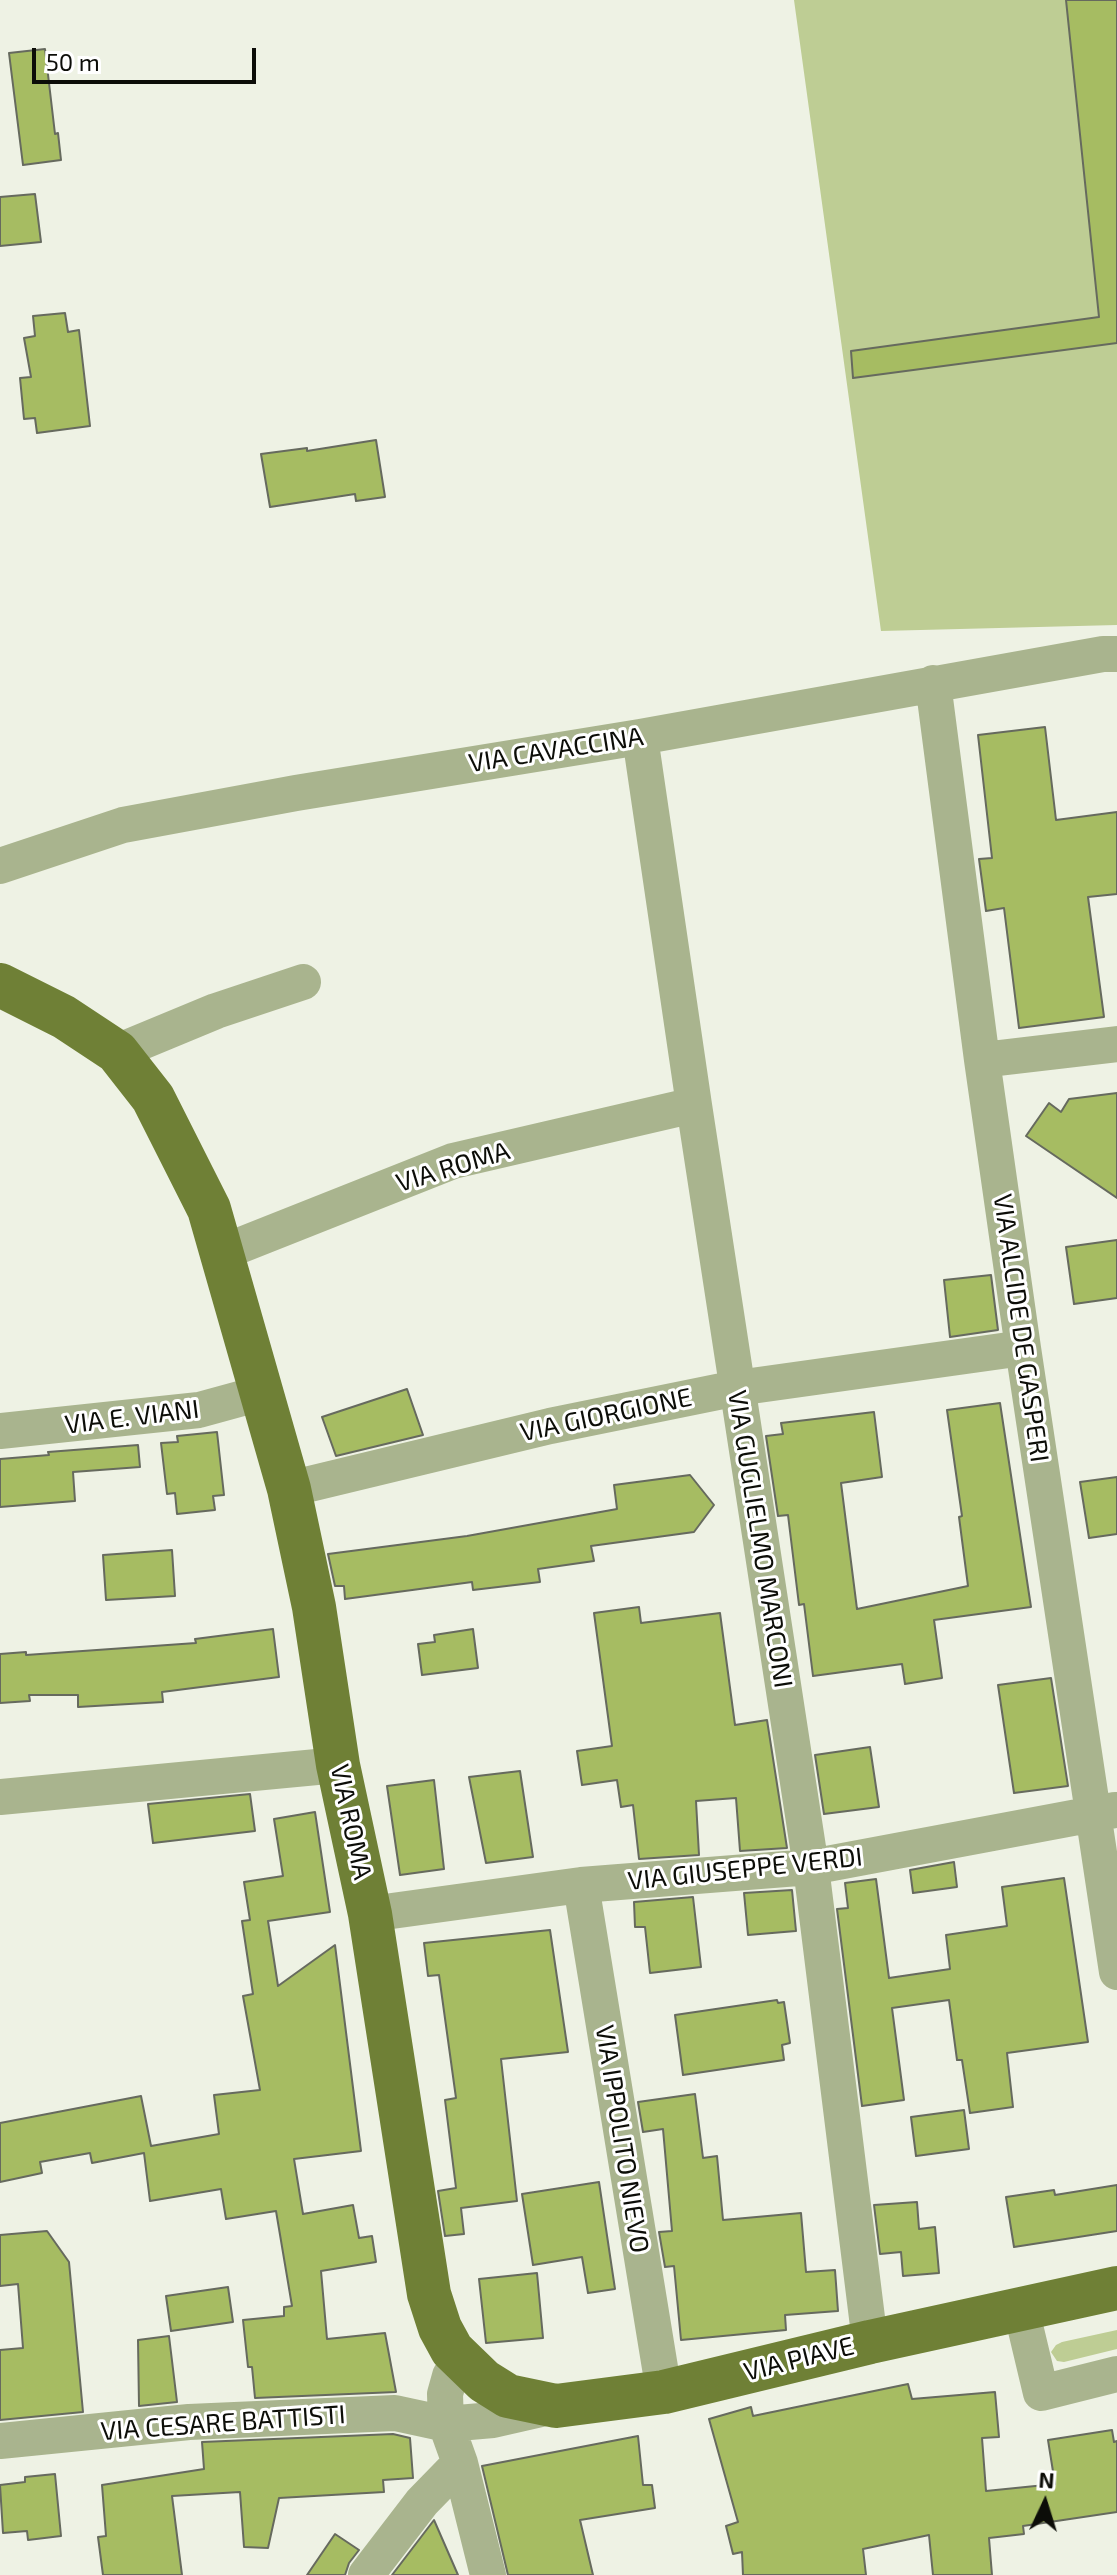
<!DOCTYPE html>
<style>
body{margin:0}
#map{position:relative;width:1117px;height:2575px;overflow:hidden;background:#eef2e4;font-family:"Exo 2",sans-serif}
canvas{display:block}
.north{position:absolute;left:1005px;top:2463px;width:80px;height:80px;-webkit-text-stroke:6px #fff;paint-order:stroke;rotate:4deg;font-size:22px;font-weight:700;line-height:32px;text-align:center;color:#0c0d08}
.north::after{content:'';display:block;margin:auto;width:28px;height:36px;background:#0c0d08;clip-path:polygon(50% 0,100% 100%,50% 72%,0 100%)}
.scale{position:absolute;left:32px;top:48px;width:224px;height:36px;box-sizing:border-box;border:4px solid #0c0d08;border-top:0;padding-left:10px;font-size:24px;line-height:28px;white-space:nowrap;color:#0c0d08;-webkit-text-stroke:6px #fff;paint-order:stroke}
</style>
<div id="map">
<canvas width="1117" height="2575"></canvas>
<div class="north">N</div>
<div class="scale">50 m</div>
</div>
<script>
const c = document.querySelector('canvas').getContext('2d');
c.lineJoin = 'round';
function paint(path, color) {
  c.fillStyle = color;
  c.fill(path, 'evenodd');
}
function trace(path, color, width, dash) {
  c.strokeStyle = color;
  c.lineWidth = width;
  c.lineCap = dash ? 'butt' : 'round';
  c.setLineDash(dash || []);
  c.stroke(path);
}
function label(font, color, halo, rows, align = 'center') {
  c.font = font + ' "Exo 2",sans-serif';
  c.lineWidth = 6;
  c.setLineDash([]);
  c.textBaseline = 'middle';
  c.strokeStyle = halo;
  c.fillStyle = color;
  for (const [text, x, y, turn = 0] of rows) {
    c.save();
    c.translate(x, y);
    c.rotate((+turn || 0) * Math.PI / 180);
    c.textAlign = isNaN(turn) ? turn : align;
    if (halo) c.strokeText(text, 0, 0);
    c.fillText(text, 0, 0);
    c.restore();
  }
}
paint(new Path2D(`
 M794,0H1117V625L881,631Z
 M1117,2330V2349L1064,2362L1057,2361L1051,2352L1056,2345L1062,2342Z`), '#becd94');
const building = new Path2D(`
 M1066,0H1117V343L853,378L851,351L1099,317Z
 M45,49L55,134L58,133L61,160L23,165L9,53Z
 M35,194L41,242L0,246V197Z
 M65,313L68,332L79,330L90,426L37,433L35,418L24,419L20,378L31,377L24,338L35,336L33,316Z
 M376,440L385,497L356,501L355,494L270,507L261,454L307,448V451Z
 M1045,727L1056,820L1117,812V894L1088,897L1104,1017L1019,1028L1004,908L986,911L979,859L992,858L978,735Z
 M1117,1093V1198L1026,1136L1049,1103L1061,1112L1069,1099Z
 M1117,1240V1298L1074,1304L1066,1247Z
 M991,1275L998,1330L950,1337L944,1280Z
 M407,1389L423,1435L336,1456L322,1417Z
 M1000,1403L1031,1607L934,1620L942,1678L905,1684L902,1664L813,1676L804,1604L799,1605L788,1515L778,1516L766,1436L783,1434L781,1423L874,1412L882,1477L841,1483L857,1609L968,1586L959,1517L962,1516L947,1410Z
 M217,1432L224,1495L213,1496L215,1510L177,1514L175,1493L167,1494L161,1443L178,1442L177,1436Z
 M138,1445L140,1467L73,1472L75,1501L0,1507V1459L49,1455L48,1452Z
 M690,1475L714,1505L694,1532L591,1546L594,1561L538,1569L540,1582L473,1590L472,1582L345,1599L344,1586H335L328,1554L467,1536L617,1509L614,1485Z
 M1117,1477V1534L1089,1538L1080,1482Z
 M172,1550L175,1596L106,1600L103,1555Z
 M639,1607L641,1623L720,1613L735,1725L767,1720L787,1848L740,1851L736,1798L696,1801L699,1855L639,1859L633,1805L621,1807L617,1780L582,1785L577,1751L612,1746L594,1613Z
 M273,1629L279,1677L162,1692L163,1702L78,1707V1695H29L30,1701L0,1703V1654L26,1652V1655L196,1643L195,1639Z
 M473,1629L478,1668L422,1675L418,1644L435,1642L434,1635Z
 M1051,1678L1068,1786L1014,1793L998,1685Z
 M870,1747L879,1807L824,1814L815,1755Z
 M520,1771L533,1857L486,1863L469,1777Z
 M434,1780L444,1869L400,1875L387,1786Z
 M250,1794L255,1831L153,1843L148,1804Z
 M315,1812L330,1912L268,1921L278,1986L335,1945L361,2151L294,2159L303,2214L353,2205L359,2238L372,2236L376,2262L321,2271L327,2339L385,2333L396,2392L255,2398L252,2367H248L243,2320L284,2316V2307L292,2306L276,2211L226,2219L221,2189L150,2201L144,2153L92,2163L90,2153L40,2162L42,2173L0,2182V2123L141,2096L151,2146L219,2134L214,2095L260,2090L243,1996L253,1994L242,1921L250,1920L244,1882L283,1876L274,1819Z
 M954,1862L957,1887L913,1893L910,1870Z
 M1064,1878L1088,2042L1007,2053L1013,2107L970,2113L962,2060H957L949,2000L892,2008L904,2100L862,2106L837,1909L848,1908L845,1883L876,1879L889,1978L950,1969L946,1935L1007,1926L1002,1887Z
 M792,1890L796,1931L748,1935L744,1893Z
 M693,1897L701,1967L650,1973L645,1927H635L634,1902Z
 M550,1930L568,2052L501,2059L517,2201L461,2208L464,2234L445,2236L438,2191L456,2188L445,2100L456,2098L439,1975L428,1976L424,1943Z
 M777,2000L778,2003L784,2002L790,2043L782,2045L784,2060L683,2075L675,2015Z
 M695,2094L703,2158L717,2156L723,2220L801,2213L806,2272L835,2270L838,2311L785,2315L786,2330L681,2340L674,2266L665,2267L659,2232L672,2231L663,2129L643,2132L638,2102Z
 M964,2110L969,2149L916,2156L911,2117Z
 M599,2182L615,2289L588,2293L582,2257L533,2265L522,2194Z
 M1117,2185V2231L1014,2247L1006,2197L1054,2190L1055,2195Z
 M917,2202L919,2229L935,2227L939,2273L903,2276L901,2252L880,2254L874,2205Z
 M47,2231L69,2262L83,2412L0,2420V2350L23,2348L18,2284L0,2286V2235Z
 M537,2273L543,2338L486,2343L479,2279Z
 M228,2287L233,2322L171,2331L166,2296Z
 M169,2336L177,2402L139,2406L138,2340Z
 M908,2384L912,2399L995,2392L999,2437L982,2438L986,2491L1055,2484L1048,2440L1112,2430L1114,2442L1117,2441V2512L1023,2526L1024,2534L989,2538L992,2575H933L929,2535L863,2549L866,2575H743L742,2552L733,2554L726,2526L738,2522L709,2419L751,2407L753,2416Z
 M393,2434L410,2438L413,2478L383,2480L384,2492L279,2498L268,2548L244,2547L240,2492L172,2496L182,2575H103L98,2537L106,2536L102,2485L204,2469L202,2442Z
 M638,2436L643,2485H652L655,2508L580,2520L593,2575H508L482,2466Z
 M55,2474L61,2536L28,2540L27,2531L3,2533L0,2485L25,2482V2477Z
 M434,2520L458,2575H392Z
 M335,2534L359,2550L349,2563L345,2575H307Z`);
paint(building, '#a6bc62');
trace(building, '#666a5e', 2);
trace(new Path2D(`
 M933,683L982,1060L1023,1348L1117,1972
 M640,737L694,1105L811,1867L870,2342
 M0,866L123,825L296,793L640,737L1103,654H1117
 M117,1052L216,1011L303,982
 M982,1060L1117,1044
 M221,1253L453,1161L694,1105
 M0,1431L199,1410L261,1393
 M289,1489L550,1426L737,1388L1023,1348
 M0,1797L338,1765
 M581,1885L664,2392
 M370,1914L581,1885L811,1867L1115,1810
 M1021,2309L1041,2393L1117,2374
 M461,2358L450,2376L445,2394L446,2424L460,2463L488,2575
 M0,2441L189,2422L395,2413L446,2424L493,2420L550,2407
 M366,2575L422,2502L460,2463`), '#a9b48e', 36);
trace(new Path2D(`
 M0,985L64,1017L117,1052L153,1098L209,1209L289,1489L314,1607L338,1765L370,1914L429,2294L440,2328L452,2350L484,2381L508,2396L556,2406L664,2392L870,2342L1117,2288`), '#6f8036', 44);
label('26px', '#0c0d08', '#fff', [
 ["VIA CAVACCINA",556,750,-9],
 ["VIA ROMA",453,1167,-17],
 ["VIA ALCIDE DE GASPERI",1021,1328,82],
 ["VIA GIORGIONE",606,1415,-12],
 ["VIA E. VIANI",132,1417,-7],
 ["VIA GUGLIELMO MARCONI",760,1539,81],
 ["VIA ROMA",351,1822,78],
 ["VIA GIUSEPPE VERDI",745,1869,-6],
 ["VIA IPPOLITO NIEVO",622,2139,81],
 ["VIA PIAVE",799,2359,-14],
 ["VIA CESARE BATTISTI",223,2423,-4]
]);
</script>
